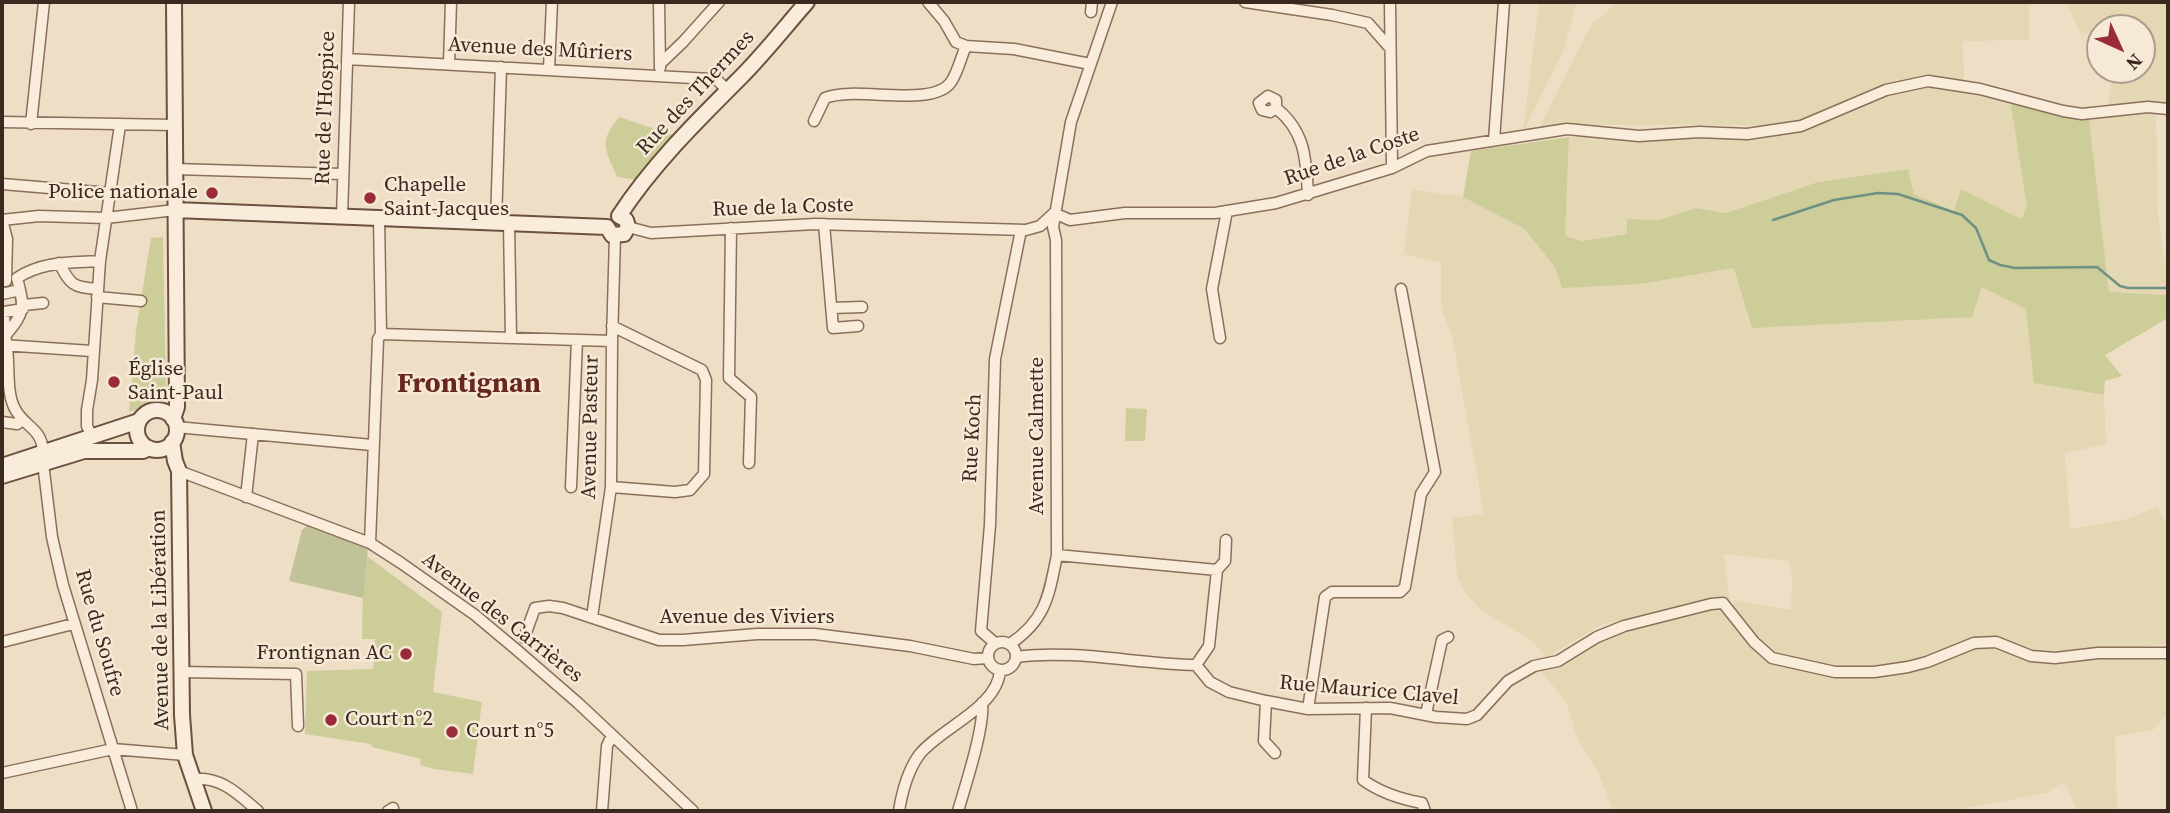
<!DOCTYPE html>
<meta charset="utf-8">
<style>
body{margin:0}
#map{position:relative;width:2170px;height:813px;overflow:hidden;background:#efdec6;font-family:"Source Serif 4",serif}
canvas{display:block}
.frame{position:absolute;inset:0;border:4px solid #3a291f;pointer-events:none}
.north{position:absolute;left:2086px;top:14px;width:70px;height:70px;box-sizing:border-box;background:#f6e9d6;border:2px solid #ab9c8d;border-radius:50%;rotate:135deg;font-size:19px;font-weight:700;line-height:28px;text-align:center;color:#3a291f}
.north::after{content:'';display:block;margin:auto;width:24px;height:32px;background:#9a2b38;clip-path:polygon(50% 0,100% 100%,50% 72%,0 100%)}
</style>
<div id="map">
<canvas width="2170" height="813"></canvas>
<div class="frame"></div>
<div class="north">N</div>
</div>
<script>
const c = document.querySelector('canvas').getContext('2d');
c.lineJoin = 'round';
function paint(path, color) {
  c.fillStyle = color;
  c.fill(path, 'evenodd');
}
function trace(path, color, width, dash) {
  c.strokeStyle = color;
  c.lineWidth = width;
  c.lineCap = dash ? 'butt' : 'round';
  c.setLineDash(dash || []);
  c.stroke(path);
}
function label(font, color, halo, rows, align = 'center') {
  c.font = font + ' "Source Serif 4",serif';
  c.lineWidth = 5;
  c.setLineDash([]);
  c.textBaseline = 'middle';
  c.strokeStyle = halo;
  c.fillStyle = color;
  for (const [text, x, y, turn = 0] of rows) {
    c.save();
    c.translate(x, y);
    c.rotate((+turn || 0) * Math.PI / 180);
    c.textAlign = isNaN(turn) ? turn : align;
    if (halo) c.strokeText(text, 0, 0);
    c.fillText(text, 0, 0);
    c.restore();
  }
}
paint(new Path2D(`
 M1539,2H1577L1563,52L1523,132Z
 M1618,2H2034L2029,8V40L1963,41L1964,81L1916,79L1786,125H1600L1537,132L1591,25Z
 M2066,2H2146L2149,5L2152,2H2168V104L2108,106L2113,70H2142V28H2100V32L2081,34Z
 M1926,85L1944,86L2010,99L2027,207L2021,219L1962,190L1954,211L1914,194L1908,169L1818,182L1726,213L1695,208L1659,220L1627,219V234L1582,241L1565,237L1569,137L1634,139L1791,133L1899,91Z
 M2156,111L2158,216L2168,283L2165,294L2109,293L2089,119Z
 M1412,189L1463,197L1523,229L1555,267L1640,284L1734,268L1972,317L1982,286L2026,309L2035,383L2104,395L2106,444L2065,453L2070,529L2127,519L2158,507L2168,527V644L2050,656L1985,636L1925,660L1872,669H1833L1772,655L1755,639L1732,609L1735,600L1791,610L1792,578L1788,561L1724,554L1730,601L1605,623L1546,657L1533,642L1480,609L1465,593L1457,575L1452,518L1484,514L1452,336L1441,307V263L1404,254Z
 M1711,608L1727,612L1749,643L1792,667L1907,671L1938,663L1975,648L1991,646L2055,663L2134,655L2168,658V713L2153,730L2115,736L2117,811H2079L2073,802L2067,786L2061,783L2047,793L1966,808V811H1614L1597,770L1577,737L1566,702L1541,671L1563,666L1599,640L1630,629Z`), '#e4d7b3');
paint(new Path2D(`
 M2010,99L2089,119L2109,292L2168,295V318L2105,355L2122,376L2105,381L2104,395L2034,383L2026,309L1982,287L1972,317L1752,328L1734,268L1640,284L1562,288L1555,267L1524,229L1463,197L1471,151L1569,137L1565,236L1582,241L1627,234V219L1659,220L1695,208L1726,213L1818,182L1908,169L1914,194L1954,211L1961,189L2021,219L2027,207Z
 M619,117L673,135L635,180L617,177C605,148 598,143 619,117Z
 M163,237L166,390C159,406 144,407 129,412L136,330L151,238Z
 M1126,408L1147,409L1145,441H1125Z
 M367,556L442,612L433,692L482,702L473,774L433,769L420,765L421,759L372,747L371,744L305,734L307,671L373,669L375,639H362L363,586Z`), '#cdcd9a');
paint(new Path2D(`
 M308,525L368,546L363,598L289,581L302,530Z`), '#c2c299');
trace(new Path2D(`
 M1773,220L1834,200L1878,193L1898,194L1962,215L1976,228L1989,260L2000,265L2015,268L2097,267L2120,286L2128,288H2168`), '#6e9184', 2.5);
const street = new Path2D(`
 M659,2L660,68
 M928,2L944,21L956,42L966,46L1014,49L1090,64
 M1245,2L1332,15L1368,23L1390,48
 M1390,2L1392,168
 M1091,12L1092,2
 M347,59L711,79L717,80L727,90
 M449,64L451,2
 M660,64L683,42L719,2
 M549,69L552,2
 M1276,108L1270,112L1262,110L1259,103L1268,96L1276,100V108C1306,132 1306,160 1308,195
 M814,121L825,98C855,85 932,109 951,82C958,72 961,57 966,46
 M2,122L175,125
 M31,124L44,2
 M1494,140L1504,2
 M175,169L342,174
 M2,184L110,193
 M1054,213L1070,220L1125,213H1215L1276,203L1392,168L1427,151L1567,129L1639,136L1699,132L1747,134L1801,126L1886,90L1928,81L1980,89L2063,111L2082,114L2148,107L2168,109
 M342,216L349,2
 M379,218L381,334
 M2,220L39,216L106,218L175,210
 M2,220L7,239L6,281
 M496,222L501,67
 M509,224L511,337
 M824,224L833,328L858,326
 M628,227L651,233L815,224L1026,230L1040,226L1054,213
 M731,228L729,378L751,397L749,463
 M59,263C71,285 72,287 97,289
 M2,294L20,290
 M97,297L141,301
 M24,305L43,303
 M832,308L862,307
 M5,336L4,312L23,309
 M1220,338L1212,289L1227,211
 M2,345L92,351
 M2,422L17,424L23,420
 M176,427L372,445
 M92,437L87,426V410L92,380L100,261L120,125
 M43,452C42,427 23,427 14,407C5,388 11,358 5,336C25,312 25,309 17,278C43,261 70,263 100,261
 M43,463L52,537L63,585L132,811
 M179,471L370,543L401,563L475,615L518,651L578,703L693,811
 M571,487L577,340
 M611,487L675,492L690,490L704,474L706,380L702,370L612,326
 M246,497L253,434
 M370,543L378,339L381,334L612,341
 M1057,555L1217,570
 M592,617L611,487L612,341L615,236
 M524,638L535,608L549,606L563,608L659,640H683L757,634H815L910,646L974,659L987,658
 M988 656a14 14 0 1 1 28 0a14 14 0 1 1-28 0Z
 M2,642L73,624
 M995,643L981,631L990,525L995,359L1021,230
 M1010,644C1046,620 1049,595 1057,555L1056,240L1053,227L1071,122L1112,2
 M1016,657C1075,649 1136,664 1196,665L1210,682L1229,692L1266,701L1308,709L1390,708L1436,717L1467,719L1477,715L1508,681L1534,666L1558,661L1597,637L1624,626L1711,604L1723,603L1754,642L1772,658L1835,672H1874L1908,667L1927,662L1974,643L1996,642L2031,656L2055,658L2098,653H2168
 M1196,665L1209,646L1217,570L1225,561L1226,540
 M182,672L296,674L298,726
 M1266,701L1264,741L1275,753
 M1366,708L1363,780C1381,793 1400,799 1422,803L1425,811
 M1308,709L1325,597L1332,592H1400L1405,587L1421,494L1435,472L1401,289
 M1426,714L1442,640L1448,637
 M2,773L113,749L185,755
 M193,779C221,776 238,794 258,811
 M388,811L393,808
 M602,811L607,746L612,735
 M899,811C902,792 907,772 919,755C940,728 998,708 1000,670
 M958,811C965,787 985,726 982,703`);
const secondary = new Path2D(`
 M175,210L607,227
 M619,216C653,164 697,121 740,78C764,54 785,27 807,2
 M607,227L612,235L624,234L628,227L626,220L619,216
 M137 430a20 20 0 1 1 40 0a20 20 0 1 1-40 0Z
 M173,419L177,407L174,2
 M172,442L175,461L179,471L182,715L185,755L204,811
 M2,466L139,421
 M2,476L84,451H143L149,448`);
trace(street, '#8a6f5b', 13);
trace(secondary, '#6c503f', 18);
trace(street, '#f9ecda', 10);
trace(secondary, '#f9ecda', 14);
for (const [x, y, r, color] of [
 [212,193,7,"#9a2b38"],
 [370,198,7,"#9a2b38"],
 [114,382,7,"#9a2b38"],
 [406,654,7,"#9a2b38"],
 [331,720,7,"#9a2b38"],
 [452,732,7,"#9a2b38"]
]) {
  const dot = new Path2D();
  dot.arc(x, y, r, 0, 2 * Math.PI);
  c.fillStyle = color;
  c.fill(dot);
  trace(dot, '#f6e9d6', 2.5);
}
label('21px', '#3a291f', '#f6e9d6', [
 ["Avenue des Mûriers",540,50,3],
 ["Rue des Thermes",696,93,-47],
 ["Rue de l'Hospice",326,108,-88],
 ["Rue de la Coste",1352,157,-19],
 ["Rue de la Coste",783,208,-2],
 ["Avenue Pasteur",591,427,-89],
 ["Avenue Calmette",1038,436,-90],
 ["Rue Koch",973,438,-87],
 ["Avenue des Carrières",502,618,38],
 ["Avenue des Viviers",747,618],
 ["Avenue de la Libération",161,620,-91],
 ["Rue du Soufre",99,633,74],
 ["Rue Maurice Clavel",1369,691,5]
]);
label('21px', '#3a291f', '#f6e9d6', [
 ["Chapelle",384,186],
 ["Saint-Jacques",384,210],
 ["Police nationale",198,193,"right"],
 ["Église",128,370],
 ["Saint-Paul",128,394],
 ["Frontignan AC",392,654,"right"],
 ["Court n°2",345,720],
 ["Court n°5",466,732]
], 'left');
label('bold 28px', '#67261f', '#f6e9d6', [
 ["Frontignan",469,385]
]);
</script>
